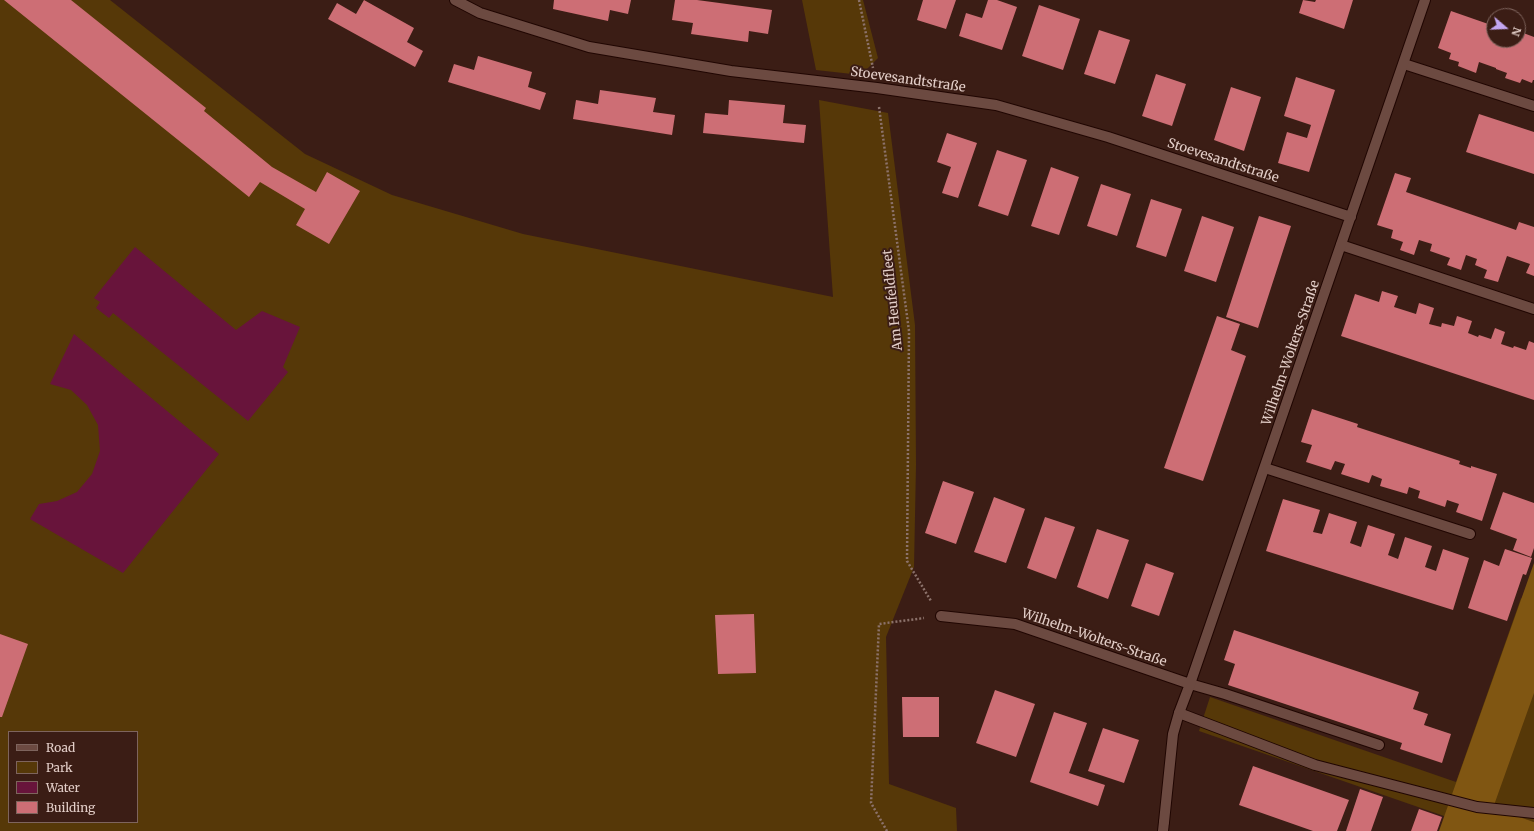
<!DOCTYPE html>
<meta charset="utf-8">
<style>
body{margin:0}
#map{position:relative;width:1534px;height:831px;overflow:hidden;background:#3b1d15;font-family:Merriweather,serif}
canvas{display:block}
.legend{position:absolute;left:8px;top:731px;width:130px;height:92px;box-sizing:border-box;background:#3b1d15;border:1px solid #7e645d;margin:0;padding:5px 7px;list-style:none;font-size:12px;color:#e3cec8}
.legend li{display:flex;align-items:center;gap:8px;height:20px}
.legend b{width:20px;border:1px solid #7e645d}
.north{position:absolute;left:1486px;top:8px;width:40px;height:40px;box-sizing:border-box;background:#3b1d15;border:1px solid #7e645d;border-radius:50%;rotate:109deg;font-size:11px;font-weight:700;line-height:16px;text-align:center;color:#e3cec8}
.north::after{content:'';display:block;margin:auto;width:14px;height:18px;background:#c4a7f1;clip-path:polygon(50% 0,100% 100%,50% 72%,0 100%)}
</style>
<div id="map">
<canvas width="1534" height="831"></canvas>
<ul class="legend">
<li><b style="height:5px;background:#6c4a41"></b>Road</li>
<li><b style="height:11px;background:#563808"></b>Park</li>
<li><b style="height:11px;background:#68143b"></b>Water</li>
<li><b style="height:11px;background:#cd6e75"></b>Building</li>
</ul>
<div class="north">N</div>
</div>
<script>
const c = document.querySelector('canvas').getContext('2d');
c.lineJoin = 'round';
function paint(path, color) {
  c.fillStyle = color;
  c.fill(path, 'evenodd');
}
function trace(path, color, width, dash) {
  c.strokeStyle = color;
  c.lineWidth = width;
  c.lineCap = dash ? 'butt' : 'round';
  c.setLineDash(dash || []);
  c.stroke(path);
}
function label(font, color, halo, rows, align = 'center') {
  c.font = font + ' Merriweather,serif';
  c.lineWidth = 4;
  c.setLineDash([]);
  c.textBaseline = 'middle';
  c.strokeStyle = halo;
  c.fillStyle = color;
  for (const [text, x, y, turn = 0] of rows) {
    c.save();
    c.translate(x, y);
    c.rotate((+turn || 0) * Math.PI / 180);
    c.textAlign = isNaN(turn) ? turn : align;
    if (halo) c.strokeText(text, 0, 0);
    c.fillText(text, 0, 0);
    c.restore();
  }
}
paint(new Path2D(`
 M0,0H110L305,154L392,195L523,234L833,297L819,100L888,113L915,325L916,465L914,567L886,637L889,784L956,808L957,831H0ZM9,732H137V822H9Z
 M802,0H863L878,58L861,75L816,70Z
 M1521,598L1534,603V822L1518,817L1444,816L1199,731L1210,697L1456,782Z`), '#563808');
paint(new Path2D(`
 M1534,563V693L1493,808L1534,822V831H1439Z`), '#805612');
paint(new Path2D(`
 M135,247L236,330L262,311L300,327L283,367L288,372L248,421L113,313L109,318L96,308L100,302L94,298Z
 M74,334L219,454L123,573L30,519L39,504L57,501L77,492L92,474L100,451L98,425L87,405L71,390L50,384Z`), '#68143b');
paint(new Path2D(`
 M4,0H71L206,108L204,111L272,167L316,192L327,172L360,191L329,244L296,225L305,209L260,182L249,197Z
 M364,0L414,28L407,42L423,51L415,67L328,19L337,3L356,14Z
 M554,0H631L628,14L610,10L608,21L553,9Z
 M675,0H697L772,10L768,34L749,31L748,42L691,34L693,23L672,20Z
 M923,0H956L946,29L917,20Z
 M988,0H997L1017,7L1002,50L959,36L966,13L982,18Z
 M1303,0L1315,2L1316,0H1353L1344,29L1299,13Z
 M1039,5L1080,19L1063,70L1022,56Z
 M1451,11L1494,26V40H1518V31L1534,37V80H1533L1532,83L1522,79L1520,83L1505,78L1507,73L1496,69V68L1479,62L1476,73L1458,66L1459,62L1449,59L1451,53L1438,48Z
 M1099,30L1130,40L1115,84L1084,74Z
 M478,56L532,72L528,87L546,93L540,110L448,82L454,64L474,70Z
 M1156,74L1186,84L1172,126L1142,116Z
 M1296,77L1335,90L1309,172L1278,163L1287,132L1307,138L1311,125L1284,116Z
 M1231,87L1261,97L1244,151L1214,140Z
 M600,90L656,98L653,112L675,115L672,135L573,119L576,100L598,104Z
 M729,100L785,105L783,123L806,125L804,143L703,133L705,113L728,115Z
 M1479,114L1534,132V174L1466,152Z
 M947,133L977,143L958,198L942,193L951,167L937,162Z
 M997,150L1027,160L1008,216L978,206Z
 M1051,167L1079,177L1059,235L1031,226Z
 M1395,173L1411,178L1406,192L1516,230L1519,222L1534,227V276L1526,273L1530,264L1507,256L1498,282L1484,278L1487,270L1475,265L1477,259L1466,255L1461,270L1447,265L1450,258L1430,251L1432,244L1419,240L1414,255L1400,250L1403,242L1391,238L1393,230L1377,225Z
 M1101,184L1131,194L1117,236L1087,226Z
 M1151,199L1182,209L1166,257L1136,247Z
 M1202,216L1234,227L1216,282L1184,271Z
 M1259,216L1291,226L1258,328L1226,317Z
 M1382,291L1398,296L1394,307L1416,314L1419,303L1434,308L1429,324L1441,327L1442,323L1454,326L1457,316L1472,321L1468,333L1478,337L1479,335L1491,339L1495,328L1505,332L1501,344L1513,348L1514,346L1526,350L1529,341L1534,343V400L1341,336L1355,294L1379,302Z
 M1217,316L1240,324L1231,350L1246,356L1203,481L1164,468Z
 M1312,409L1358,424L1357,427L1460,461L1459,464L1471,468V466L1497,474L1482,521L1456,512L1459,504L1447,500L1445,507L1418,498L1420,491L1409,487L1407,494L1380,486L1382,479L1372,475L1369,483L1341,474L1345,464L1335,461L1331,470L1306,462L1312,445L1301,442Z
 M943,481L974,492L956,544L925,533Z
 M1503,492L1534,503V548L1531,557L1513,550L1517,539L1490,529Z
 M994,497L1025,509L1006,563L974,552Z
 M1283,499L1320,510L1313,532L1322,534L1329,513L1357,522L1350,543L1361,547L1368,525L1395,534L1388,555L1398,559L1405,537L1432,546L1425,567L1436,571L1443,549L1469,558L1453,610L1266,551Z
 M1045,517L1075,527L1056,579L1027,568Z
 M1097,529L1129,540L1108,599L1077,587Z
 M1505,549L1532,558L1526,575L1523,574L1507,621L1468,608L1484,560L1499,566Z
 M1146,563L1174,573L1159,616L1131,606Z
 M754,614L756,673L718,674L715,615Z
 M1234,630L1419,692L1413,709L1428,714L1424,725L1451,734L1442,763L1400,749L1402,743L1228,685L1235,664L1224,660Z
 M0,634L28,644L2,717H0Z
 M995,690L1035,704L1016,757L976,743Z
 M902,697H939V737H903Z
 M1054,712L1087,723L1069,773L1105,785L1098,806L1030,782Z
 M1103,728L1139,740L1124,783L1088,771Z
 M1253,766L1349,800L1337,831H1313L1239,805Z
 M1360,789L1383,797L1371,831H1346Z
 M1419,809L1442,817L1437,831H1411Z`), '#cd6e75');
const service = new Path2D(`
 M1404,64L1534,106
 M1341,245L1534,309
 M1265,468L1470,534
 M1190,684L1225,694L1379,745
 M1179,713L1315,765L1477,807L1534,813
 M1163,831L1164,822`);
const minor = new Path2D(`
 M455,0L480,13L589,47L731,71L877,88L996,105L1108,137L1351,217
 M941,616L1015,624L1190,684
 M1164,822L1173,734L1179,713L1190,684L1425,0`);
trace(service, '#200602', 12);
trace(minor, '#200602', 12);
trace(new Path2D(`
 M859,0L873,68
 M879,107L909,331L907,561L931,601
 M887,831L871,803L879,624L924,618`), '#8c726b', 2.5, [2, 2]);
trace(service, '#6c4a41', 10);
trace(minor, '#6c4a41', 10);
label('13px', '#e3cec8', '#3b1d15', [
 ["Stoevesandtstraße",908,80,8],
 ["Stoevesandtstraße",1223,161,18],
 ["Am Heufeldfleet",893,300,-96],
 ["Wilhelm-Wolters-Straße",1291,353,-71],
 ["Wilhelm-Wolters-Straße",1094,638,19]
]);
</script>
